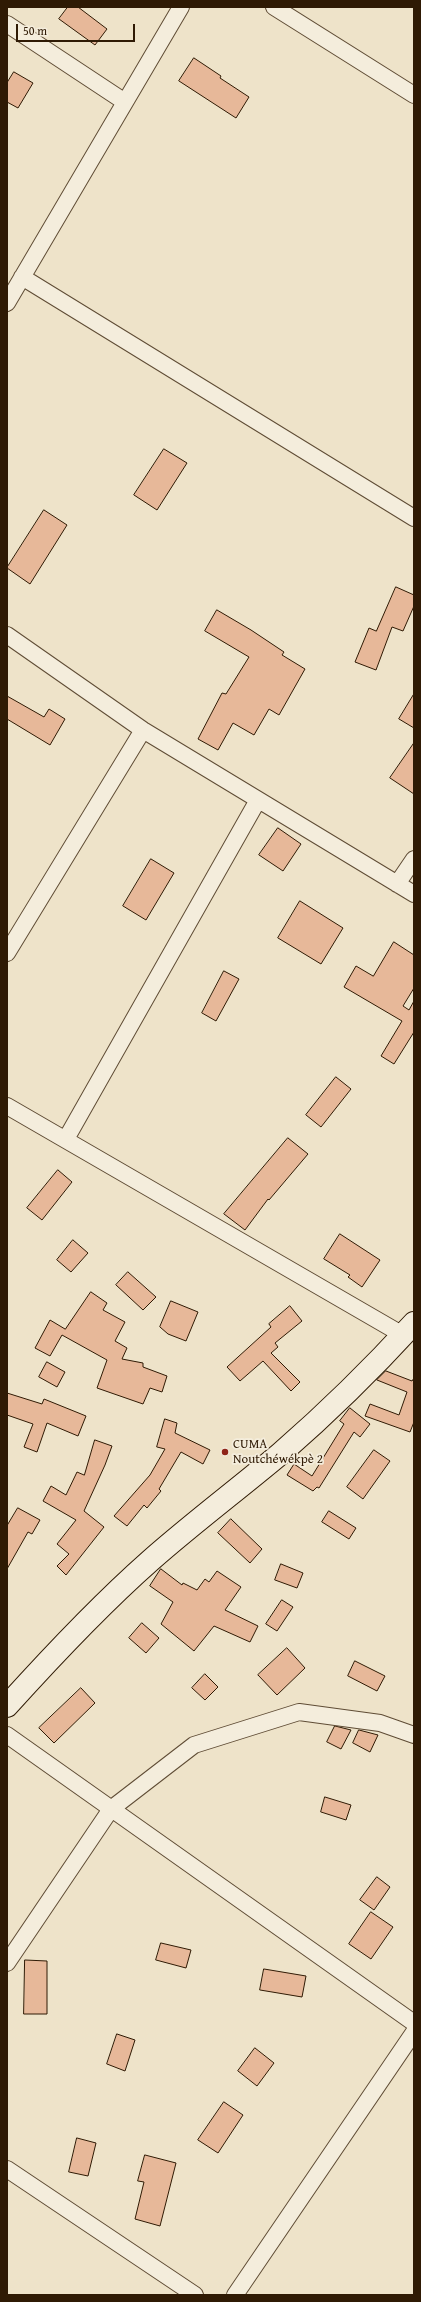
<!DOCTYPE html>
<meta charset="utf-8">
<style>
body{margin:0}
#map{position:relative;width:421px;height:2302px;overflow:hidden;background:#eee3c9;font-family:"Gentium Book Plus",serif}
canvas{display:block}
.frame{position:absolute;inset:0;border:8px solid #2f1a04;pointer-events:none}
.scale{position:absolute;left:16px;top:24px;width:119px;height:18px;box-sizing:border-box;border:2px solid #2f1a04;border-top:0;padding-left:5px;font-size:12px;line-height:14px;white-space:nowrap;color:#2f1a04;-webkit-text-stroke:3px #f4eddc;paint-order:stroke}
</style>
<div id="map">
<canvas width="421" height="2302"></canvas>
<div class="frame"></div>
<div class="scale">50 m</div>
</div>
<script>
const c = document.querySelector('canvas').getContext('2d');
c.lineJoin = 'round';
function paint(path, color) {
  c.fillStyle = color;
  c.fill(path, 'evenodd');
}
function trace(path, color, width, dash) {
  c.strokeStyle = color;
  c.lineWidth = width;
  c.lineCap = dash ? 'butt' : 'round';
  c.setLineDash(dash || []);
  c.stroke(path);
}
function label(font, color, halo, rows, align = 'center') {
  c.font = font + ' "Gentium Book Plus",serif';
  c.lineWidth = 3.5;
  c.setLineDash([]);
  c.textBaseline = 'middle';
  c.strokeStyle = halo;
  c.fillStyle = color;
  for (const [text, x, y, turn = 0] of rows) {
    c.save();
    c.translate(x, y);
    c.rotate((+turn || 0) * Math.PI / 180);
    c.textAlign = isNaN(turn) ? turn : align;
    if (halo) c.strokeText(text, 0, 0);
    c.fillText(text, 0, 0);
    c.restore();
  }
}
const building = new Path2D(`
 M68,7H78L107,29L95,45L59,19Z
 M194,58L221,76L220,78L249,97L236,118L179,81Z
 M14,72L33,83L18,108L7,102V83Z
 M164,449L187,463L157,510L134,495Z
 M44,510L67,525L30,584L7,568Z
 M396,587L414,595V606L403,631L392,627L376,670L355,662L369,628L376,631Z
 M217,610L251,630L284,652L282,655L305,669L279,715L269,709L254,735L233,723L218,750L198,739L222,693L226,694L249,657L205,631Z
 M414,694V728L399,719Z
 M7,696L44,717L49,709L65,719L50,745L7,719Z
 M414,743V794L390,778Z
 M278,828L301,844L283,871L259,855Z
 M151,859L174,873L146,920L123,906Z
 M300,901L343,928L321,964L278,938Z
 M394,942L414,955V988L403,1006L409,1010L414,1001V1032L394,1064L381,1056L402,1021L344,987L356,966L373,976Z
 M224,971L239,979L216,1021L202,1013Z
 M336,1077L351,1089L321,1127L306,1115Z
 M288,1138L308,1154L269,1200L268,1199L245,1230L224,1214Z
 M58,1170L72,1182L42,1220L27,1208Z
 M340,1234L380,1260L362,1287L348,1277L350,1275L324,1259Z
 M73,1240L88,1253L71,1272L57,1260Z
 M128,1272L156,1297L143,1310L116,1285Z
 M91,1292L107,1303L103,1310L125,1322L115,1341L127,1348L122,1359L143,1363V1367L167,1376L162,1392L150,1388L143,1404L97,1388L107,1360L62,1335L50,1356L35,1348L50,1320L65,1329Z
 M171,1301L198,1312L186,1341L168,1334L160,1327Z
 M290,1306L302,1321L275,1343L278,1347L271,1353L300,1382L291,1391L263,1361L240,1381L227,1367L271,1327L269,1324Z
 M47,1362L65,1372L57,1387L39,1377Z
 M386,1371L412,1381L414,1378V1422L410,1432L365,1416L370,1404L399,1415L407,1392L377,1380Z
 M7,1393L42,1404L44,1399L86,1416L78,1436L47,1423L37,1452L24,1447L33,1424L7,1415Z
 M350,1408L370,1424L360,1437L354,1432L319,1488L317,1487L313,1491L287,1475L294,1464L312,1476L344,1424L340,1421Z
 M165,1419L177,1423L175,1433L210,1450L203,1464L181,1452L159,1489L161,1491L147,1508L144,1505L127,1526L114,1516L150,1475L165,1449L157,1447Z
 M95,1440L112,1446L105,1465L84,1511L104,1527L66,1575L57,1566L69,1554L57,1544L76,1520L43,1501L51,1486L66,1495L77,1472L84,1475Z
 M374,1450L390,1461L363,1499L347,1487Z
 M18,1508L40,1520L32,1534L28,1532L7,1569V1526Z
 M329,1511L356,1528L349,1539L322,1522Z
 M231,1519L262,1549L250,1563L218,1533Z
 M281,1564L303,1573L297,1588L275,1580Z
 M161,1569L182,1585L183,1583L197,1590L205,1579L209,1582L217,1571L241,1587L225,1610L258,1626L250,1642L214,1626L194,1651L161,1624L173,1602L150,1586Z
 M282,1600L293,1607L277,1631L266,1624Z
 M142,1623L159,1638L146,1653L129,1638Z
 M287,1648L305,1668L277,1695L258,1675Z
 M355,1661L385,1676L377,1691L348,1676Z
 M205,1674L218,1687L205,1700L192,1688Z
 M81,1688L95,1703L54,1743L39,1728Z
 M335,1726L351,1730L341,1749L327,1742Z
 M359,1730L378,1735L370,1752L353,1743Z
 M325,1797L351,1805L346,1820L321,1812Z
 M377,1877L390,1887L374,1910L360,1900Z
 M371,1912L393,1927L371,1959L349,1944Z
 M161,1943L191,1950L186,1968L156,1960Z
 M25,1960L47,1961V2014H24Z
 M264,1969L306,1976L302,1997L260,1990Z
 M117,2034L135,2040L125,2071L107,2064Z
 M255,2048L274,2063L257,2086L238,2071Z
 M224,2102L243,2115L218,2153L198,2140Z
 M77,2138L96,2143L88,2176L69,2172Z
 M145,2155L176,2163L160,2226L135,2219L144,2182L138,2181Z`);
paint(building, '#e7b899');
trace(building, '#2f1a04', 1);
const minor = new Path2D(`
 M274,7L414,95
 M7,24L125,102
 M22,277L414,518
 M7,303L181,7
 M7,635L143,730L414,894
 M397,884L414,859
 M7,953L143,730
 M7,1106L403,1335
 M66,1139L258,800
 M7,1735L414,2023
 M7,1963L111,1809L194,1745L299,1712L380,1723L414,1735
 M7,2169L195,2295
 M235,2295L414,2032`);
const secondary = new Path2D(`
 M7,1706C53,1655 100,1605 151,1560C193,1523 237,1490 280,1454C327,1413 372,1369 414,1323`);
trace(minor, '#5f4c35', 18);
trace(secondary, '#2f1a04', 24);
trace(minor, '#f4eddc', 16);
trace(secondary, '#f4eddc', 22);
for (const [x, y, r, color] of [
 [225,1452,4,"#8f2418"]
]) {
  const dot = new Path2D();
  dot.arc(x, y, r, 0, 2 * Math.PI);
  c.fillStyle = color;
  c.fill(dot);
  trace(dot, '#f4eddc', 1.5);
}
label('13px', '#2f1a04', '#f4eddc', [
 ["CUMA",233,1445],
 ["Noutchéwékpè 2",233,1460]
], 'left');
</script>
